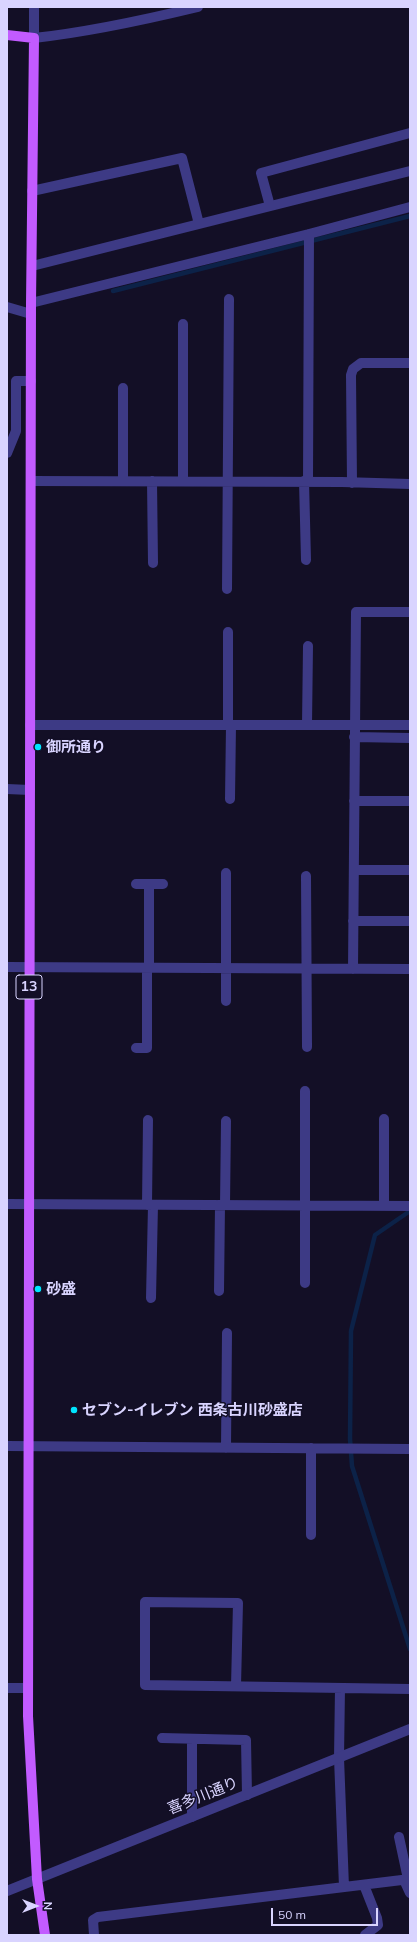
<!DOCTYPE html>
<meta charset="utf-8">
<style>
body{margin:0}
#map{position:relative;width:417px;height:1942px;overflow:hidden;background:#130f26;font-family:Mulish,sans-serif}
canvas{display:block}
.frame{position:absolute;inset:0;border:8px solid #d9d4ff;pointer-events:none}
.north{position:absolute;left:16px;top:1886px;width:40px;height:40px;-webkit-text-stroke:3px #130f26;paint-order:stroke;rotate:90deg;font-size:11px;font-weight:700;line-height:16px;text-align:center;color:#d9d4ff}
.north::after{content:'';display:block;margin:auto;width:14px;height:18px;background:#d9d4ff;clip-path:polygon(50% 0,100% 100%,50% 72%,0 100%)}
.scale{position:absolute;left:271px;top:1908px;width:107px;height:18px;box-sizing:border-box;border:2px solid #d9d4ff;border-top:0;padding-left:5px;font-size:12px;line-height:14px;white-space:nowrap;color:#d9d4ff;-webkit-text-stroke:3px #130f26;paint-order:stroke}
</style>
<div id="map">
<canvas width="417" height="1942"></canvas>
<div class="frame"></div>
<div class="north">N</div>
<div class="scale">50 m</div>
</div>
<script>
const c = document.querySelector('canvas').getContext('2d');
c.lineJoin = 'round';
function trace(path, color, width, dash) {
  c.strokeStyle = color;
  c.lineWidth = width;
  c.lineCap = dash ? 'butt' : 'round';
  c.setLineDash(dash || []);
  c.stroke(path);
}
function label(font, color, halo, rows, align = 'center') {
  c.font = font + ' Mulish,"Noto Sans JP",sans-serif';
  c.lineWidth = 3;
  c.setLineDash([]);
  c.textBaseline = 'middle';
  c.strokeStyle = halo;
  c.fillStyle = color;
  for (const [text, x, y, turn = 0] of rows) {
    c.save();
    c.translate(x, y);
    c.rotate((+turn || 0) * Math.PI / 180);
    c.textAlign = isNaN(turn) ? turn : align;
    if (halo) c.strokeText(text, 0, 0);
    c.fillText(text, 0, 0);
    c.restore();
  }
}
trace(new Path2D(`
 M113,291L410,216
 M410,1211L375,1235L351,1331L350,1439L352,1466L410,1649`), '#0c2248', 4.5);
trace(new Path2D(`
 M34,38V7
 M32,191L182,158L199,224
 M270,206L261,173L410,133
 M32,266L410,171
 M31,303L309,234L410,207
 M183,324V481
 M123,388V481
 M7,453L16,431V381H31
 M31,481L342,482L410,484
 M152,481L153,563
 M304,481L306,560
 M308,481L309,234
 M352,483L351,375L353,369L361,363H410
 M227,589L229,299
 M228,632V725
 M30,725H410
 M307,725L308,646
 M354,737L410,738
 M7,789L30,790
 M230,799L231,725
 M354,801H410
 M354,870H410
 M306,876L307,1047
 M136,884H163
 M149,884V968
 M353,921H410
 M7,967L410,969
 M353,969L356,612H410
 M226,1001V873
 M136,1048H147V968
 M384,1119V1206
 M7,1204L410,1206
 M147,1205L148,1120
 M225,1205L226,1121
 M305,1283V1091
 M219,1291L220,1205
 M151,1298L153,1205
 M7,1446L410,1449
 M226,1448L227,1333
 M311,1448V1535
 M236,1686L238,1603L145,1602V1685L410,1689
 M7,1688H28
 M340,1688L339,1758L344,1887
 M162,1738L246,1740L247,1795
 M192,1739V1817
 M399,1837L408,1879
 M404,1880L410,1893
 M364,1885L377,1918L378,1925L365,1935
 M94,1935L93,1920L98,1917L410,1879`), '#3d3a85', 10);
trace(new Path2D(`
 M34,38C90,32 144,20 198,7
 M7,307L31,314
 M7,1891L410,1729`), '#3d3a85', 10);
trace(new Path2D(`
 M7,35L34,38L31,303L28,1716L37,1879L45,1935`), '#c25bff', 10);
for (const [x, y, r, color] of [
 [38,747,4,"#00e5ff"],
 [38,1289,4,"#00e5ff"],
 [74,1410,4,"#00e5ff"]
]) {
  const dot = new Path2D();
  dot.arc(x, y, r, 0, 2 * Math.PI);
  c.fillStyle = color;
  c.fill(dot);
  trace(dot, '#130f26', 1.5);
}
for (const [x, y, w] of [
 [29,987,26]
]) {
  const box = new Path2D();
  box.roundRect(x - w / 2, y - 12, w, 24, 3);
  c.fillStyle = '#130f26';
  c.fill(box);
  trace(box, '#d9d4ff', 1);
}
label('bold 14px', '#d9d4ff', null, [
 ["13",29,987]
]);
label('bold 15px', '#d9d4ff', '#130f26', [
 ["御所通り",46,747],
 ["砂盛",46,1289],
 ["セブン-イレブン 西条古川砂盛店",82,1410]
], 'left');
label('15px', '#d9d4ff', '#130f26', [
 ["喜多川通り",203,1796,-22]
]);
</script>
